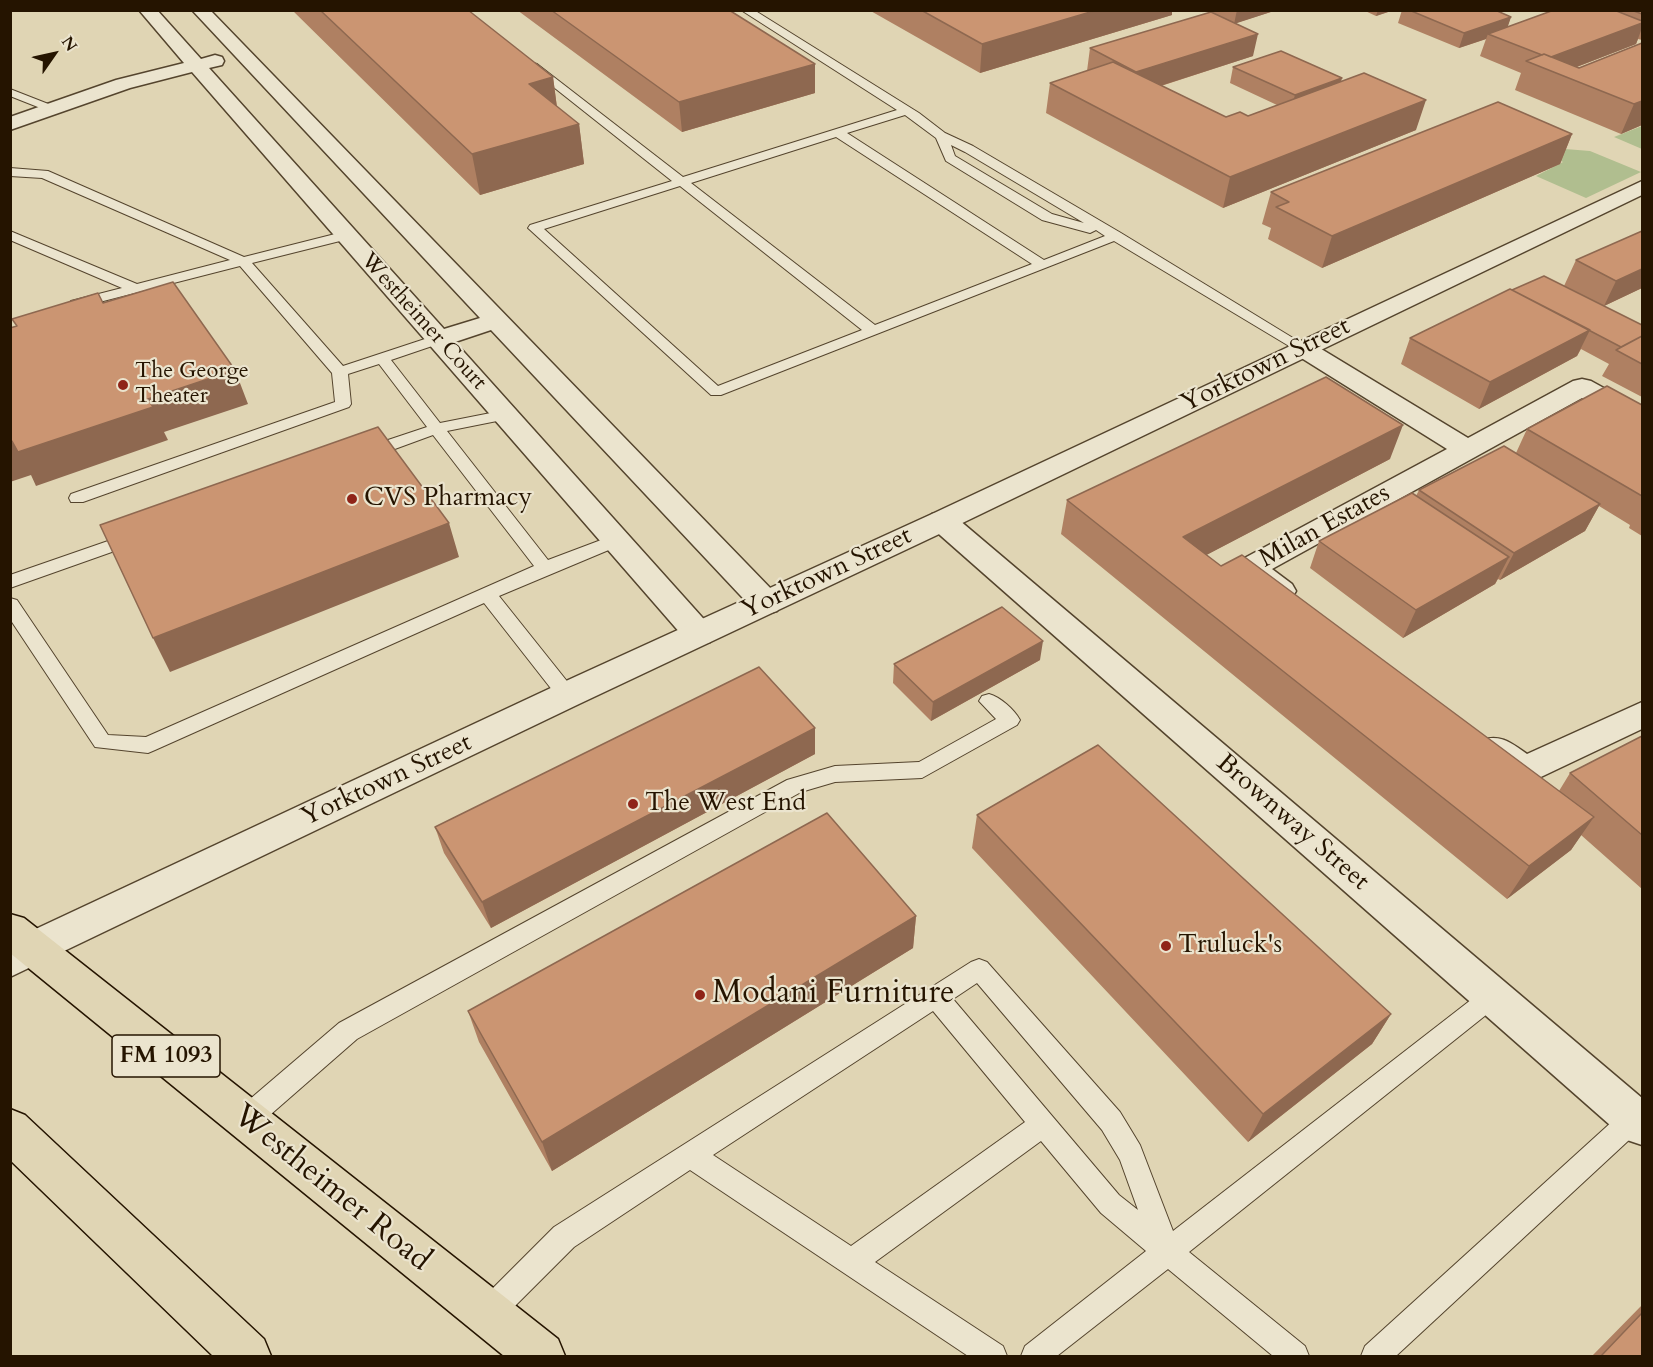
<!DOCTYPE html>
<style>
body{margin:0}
#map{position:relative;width:1653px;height:1367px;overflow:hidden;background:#e0d5b4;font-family:Cardo,serif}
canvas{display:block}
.frame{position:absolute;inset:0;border:12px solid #251400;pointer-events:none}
.north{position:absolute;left:24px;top:24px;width:60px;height:60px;-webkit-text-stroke:4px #ebe4ce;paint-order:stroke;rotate:56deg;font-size:16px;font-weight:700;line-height:24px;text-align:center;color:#251400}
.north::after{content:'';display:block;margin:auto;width:21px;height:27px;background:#251400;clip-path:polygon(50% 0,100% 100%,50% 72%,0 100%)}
</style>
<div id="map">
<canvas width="1653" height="1367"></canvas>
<div class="frame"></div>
<div class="north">N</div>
</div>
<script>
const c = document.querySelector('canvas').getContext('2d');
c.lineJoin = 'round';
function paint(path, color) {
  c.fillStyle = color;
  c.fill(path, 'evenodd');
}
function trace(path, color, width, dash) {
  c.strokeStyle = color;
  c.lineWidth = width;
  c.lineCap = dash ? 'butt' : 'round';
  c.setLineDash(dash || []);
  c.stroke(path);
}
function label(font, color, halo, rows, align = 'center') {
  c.font = font + ' Cardo,serif';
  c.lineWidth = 4.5;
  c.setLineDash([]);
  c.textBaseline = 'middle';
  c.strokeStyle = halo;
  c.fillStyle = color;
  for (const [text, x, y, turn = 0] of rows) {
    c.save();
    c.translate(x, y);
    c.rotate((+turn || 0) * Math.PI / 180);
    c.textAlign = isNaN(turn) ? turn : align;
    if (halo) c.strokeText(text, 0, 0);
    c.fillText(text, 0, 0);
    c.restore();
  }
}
paint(new Path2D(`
 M1642,126V149L1614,137Z
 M1528,146L1590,151L1641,172L1586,198L1536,176L1563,162Z`), '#b0be8f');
const service = new Path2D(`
 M741,10H754L919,113L945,133L973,146L1121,233L1311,349L1309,352H1299L1114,241L721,395H711L528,228L530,225L672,181L527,66L533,63L537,64L683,177L897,110ZM905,115L936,138L946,161L1042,220L1090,233L1096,230L1105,236L1044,260L847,133ZM836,137L1032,264L875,325L691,183ZM951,145L965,152L1084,223L1052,214L955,156ZM680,186L862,330L718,386L544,229Z
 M10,89L56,107L58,109L52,113L48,111L10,96Z
 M10,168L48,171L244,257L347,231L352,232L354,235L352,238L252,263L343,366L434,336H444L446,339L444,342L391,360L440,423L506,410L512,412L514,415L512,418L447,431L548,560L617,534L623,536L626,540L623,544L499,596L574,690L577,695L574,700L567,702L560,700L484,603L155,750L148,753L95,747L10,619V598L17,600L108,735L146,737L534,566L433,435L373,457H361L359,453L361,449L427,427L379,364L348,374L351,404L349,407L83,502H71L69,498L71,494L335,402L332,373L240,266L76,308L71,307L69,304L71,301L122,288L10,240V231L137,284L230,260L42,178L10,176Z
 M134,532L140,534L143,538L140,542L10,588V575Z
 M989,694C1000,697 1014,709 1020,720L1017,725L922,778L835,782L801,792L357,1039L254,1129L245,1132L236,1129L232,1120L236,1111L339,1023L787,780L835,766L919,762L996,719L979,701L982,696Z
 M979,959L987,962L1120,1112L1140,1145L1173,1231L1485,989L1493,985L1501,989L1505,996L1501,1003L1189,1252L1305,1346L1309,1356H1273L1168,1269L1057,1356H1021L1025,1346L1146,1251L1101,1213L1041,1141L875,1262L1003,1346L1007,1356H968L690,1170L574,1247L497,1324L487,1328L477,1324L473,1314L477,1304L554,1227L971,962ZM977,983L1102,1130L1120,1160L1138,1210L1119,1195L953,999ZM933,1011L1025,1122L851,1246L713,1155Z
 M1635,1106L1642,1109V1128L1396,1356H1361L1365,1346L1626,1109Z`);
const minor = new Path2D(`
 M139,10H157L201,59L215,55L222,57L224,61L222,65L209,68L444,329L480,318L192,10H210L777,595L782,603L777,611L766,614L755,611L491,330L455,342L710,626L715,634L710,642L699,645L688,642L192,72L130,88L10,130V117L116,80L184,63Z
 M1304,341L1313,344L1468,438L1573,381L1582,379L1591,381L1642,409V427L1632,425L1582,398L1272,569L1292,584L1296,591L1292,598C1271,604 1246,586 1235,568L1239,561L1447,449L1295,354L1291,349L1295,344Z
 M942,512L952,514L1642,1098V1145L1627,1140L932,528L927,521L932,514Z
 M1642,702V729L1524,785C1506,779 1486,766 1477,749L1482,740C1501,734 1511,743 1527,754Z`);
const tertiary = new Path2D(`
 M1642,181V195L952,528L579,704L10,977V941L555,686L932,514Z`);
const primary = new Path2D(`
 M10,914L24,918L558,1339L565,1356H504L10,953Z
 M10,1109L25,1115L264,1339L271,1356H213L10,1160Z`);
trace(service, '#54442d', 2);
trace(minor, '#54442d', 3);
trace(tertiary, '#54442d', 3);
trace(primary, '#251400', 3);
paint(service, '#ebe4ce');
paint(minor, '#ebe4ce');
paint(tertiary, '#ebe4ce');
paint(primary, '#e0d5b4');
paint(new Path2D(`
 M292,10H468L553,77L557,107L579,124L584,164L480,195Z
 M517,10H729L815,93L682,132Z
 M869,10H1172V15L980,73Z
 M1204,10H1277L1236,23L1253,56L1161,86L1226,117L1248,116L1277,105L1230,83L1233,67L1341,81L1416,130L1223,208L1046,113L1050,83L1087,71L1090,48L1210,13Z
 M1363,10H1394L1376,16Z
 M1402,10H1495L1511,17L1507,27L1554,10H1642V40L1638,39L1636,44L1577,67L1579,68L1642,43V125L1621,134L1515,90L1521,73L1480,56L1486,39L1459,48L1398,23Z
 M1572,134L1560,164L1322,268L1268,239L1271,228L1262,224L1271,192Z
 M1576,260L1642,288L1604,306L1642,325V397L1602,376L1609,364L1581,349L1577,356L1479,409L1401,364L1410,338L1512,290L1564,286Z
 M1642,405V536L1629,528L1630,525L1599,506L1585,531L1500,580L1498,579L1495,584L1403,638L1310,568L1319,541L1416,496L1419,490L1516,453L1527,429Z
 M1390,459L1206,555L1221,566L1559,791L1570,773L1642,736V889L1581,835L1571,850L1507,899L1061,534L1067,500Z
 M1040,660L931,721L893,683L894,664Z
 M815,728V754L491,928L444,853L435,827Z
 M977,815L1391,1014L1372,1044L1248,1142L972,848Z
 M916,916L913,948L552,1171L479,1042L468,1011Z
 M1642,1305V1356H1592Z`), '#af8062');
paint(new Path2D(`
 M1097,10H1172V15L980,73L982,44Z
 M1237,10H1277L1234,24Z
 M1378,10H1394L1376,16Z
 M1511,17L1506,32L1488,34L1486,39L1459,48L1464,33Z
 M1642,23V28L1636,44L1558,74L1549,58Z
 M1258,34L1253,56L1132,95L1136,72Z
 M815,64V93L682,132L679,102Z
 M553,77L558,116L529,84Z
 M1342,78L1338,94L1290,111L1295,95Z
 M1426,100L1416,130L1223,208L1230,177Z
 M1642,101V125L1621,134L1634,104Z
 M579,124L584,164L480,195L472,154Z
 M1572,134L1560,164L1322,268L1332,236Z
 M1642,269V288L1604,306L1616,281Z
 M1590,330L1577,356L1479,409L1490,382Z
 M235,370L248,404L164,432L168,440L36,486L31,475L10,482V442L148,399Z
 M1403,425L1390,459L1174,572L1183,537Z
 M1600,504L1585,531L1500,580L1514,553Z
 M449,523L459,557L170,672L153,638Z
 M1509,557L1495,584L1403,638L1416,610Z
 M1043,641L1040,660L931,721L933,702Z
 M815,728V754L491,928L482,902Z
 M1594,817L1571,850L1507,899L1529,866Z
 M916,916L913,948L552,1171L542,1142Z
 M1391,1014L1372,1044L1248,1142L1263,1114Z`), '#8e6850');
const building = new Path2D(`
 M320,10H468L553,77L529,84L579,124L472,154Z
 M551,10H729L815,64L679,102Z
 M921,10H1097L982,44Z
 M1409,10H1495L1511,17L1464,33Z
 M1554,10H1614L1642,21V23L1551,57L1544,54L1542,55L1488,34Z
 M1631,10H1642V14Z
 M1211,12L1258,34L1136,72L1090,48Z
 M1642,43V101L1634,104L1526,61L1544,54L1579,68Z
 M1281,51L1342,78L1295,95L1233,67Z
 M1113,62L1226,117L1240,112L1248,116L1364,73L1426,100L1230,177L1050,83Z
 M1498,102L1572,134L1332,236L1276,207L1289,202L1271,192Z
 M1642,231V269L1616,281L1576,260Z
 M1544,276L1642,325V336L1621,347L1512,290Z
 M173,282L235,370L148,399L153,407L18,452L12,441L10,442V328L17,326L12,319L98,293L103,303Z
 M1510,289L1590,330L1490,382L1410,338Z
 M1642,336V364L1616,350Z
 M1326,377L1403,425L1183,537L1221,566L1242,555L1594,817L1529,866L1067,500Z
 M1607,386L1642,405V496L1527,429Z
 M378,427L449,523L153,638L100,525Z
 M1504,446L1600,504L1514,553L1419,490Z
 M1412,493L1509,557L1416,610L1319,541Z
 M1002,607L1043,641L933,702L894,664Z
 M759,667L815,728L482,902L435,827Z
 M1642,736V835L1570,773Z
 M1098,745L1391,1014L1263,1114L977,815Z
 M827,813L916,916L542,1142L468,1011Z
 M1642,1313V1356H1601Z`);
paint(building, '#cb9572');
trace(building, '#8e6850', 1.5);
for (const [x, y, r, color] of [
 [123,385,6,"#8f2418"],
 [352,499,6,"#8f2418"],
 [633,804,6,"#8f2418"],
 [1166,946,6,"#8f2418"],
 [700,995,6,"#8f2418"]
]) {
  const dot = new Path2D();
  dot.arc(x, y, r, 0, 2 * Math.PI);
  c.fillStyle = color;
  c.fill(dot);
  trace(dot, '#ebe4ce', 2);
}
label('22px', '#251400', '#ebe4ce', [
 ["Westheimer Court",423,322,48]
]);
label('22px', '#251400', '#ebe4ce', [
 ["The George",135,372],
 ["Theater",135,397]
], 'left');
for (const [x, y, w] of [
 [166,1056,108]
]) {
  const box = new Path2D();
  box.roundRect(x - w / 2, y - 21, w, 42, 4.5);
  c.fillStyle = '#ebe4ce';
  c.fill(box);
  trace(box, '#251400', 1.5);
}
label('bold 24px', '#251400', null, [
 ["FM 1093",166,1056]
]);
label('26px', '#251400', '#ebe4ce', [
 ["Yorktown Street",1266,366,-26],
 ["Milan Estates",1325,527,-29],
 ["Yorktown Street",827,574,-25],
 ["Yorktown Street",387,781,-25],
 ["Brownway Street",1292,823,41]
]);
label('26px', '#251400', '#ebe4ce', [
 ["CVS Pharmacy",364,499],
 ["The West End",645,804],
 ["Truluck's",1178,946]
], 'left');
label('32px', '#251400', '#ebe4ce', [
 ["Modani Furniture",712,995]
], 'left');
label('32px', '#251400', '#ebe4ce', [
 ["Westheimer Road",331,1189,39]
]);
</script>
